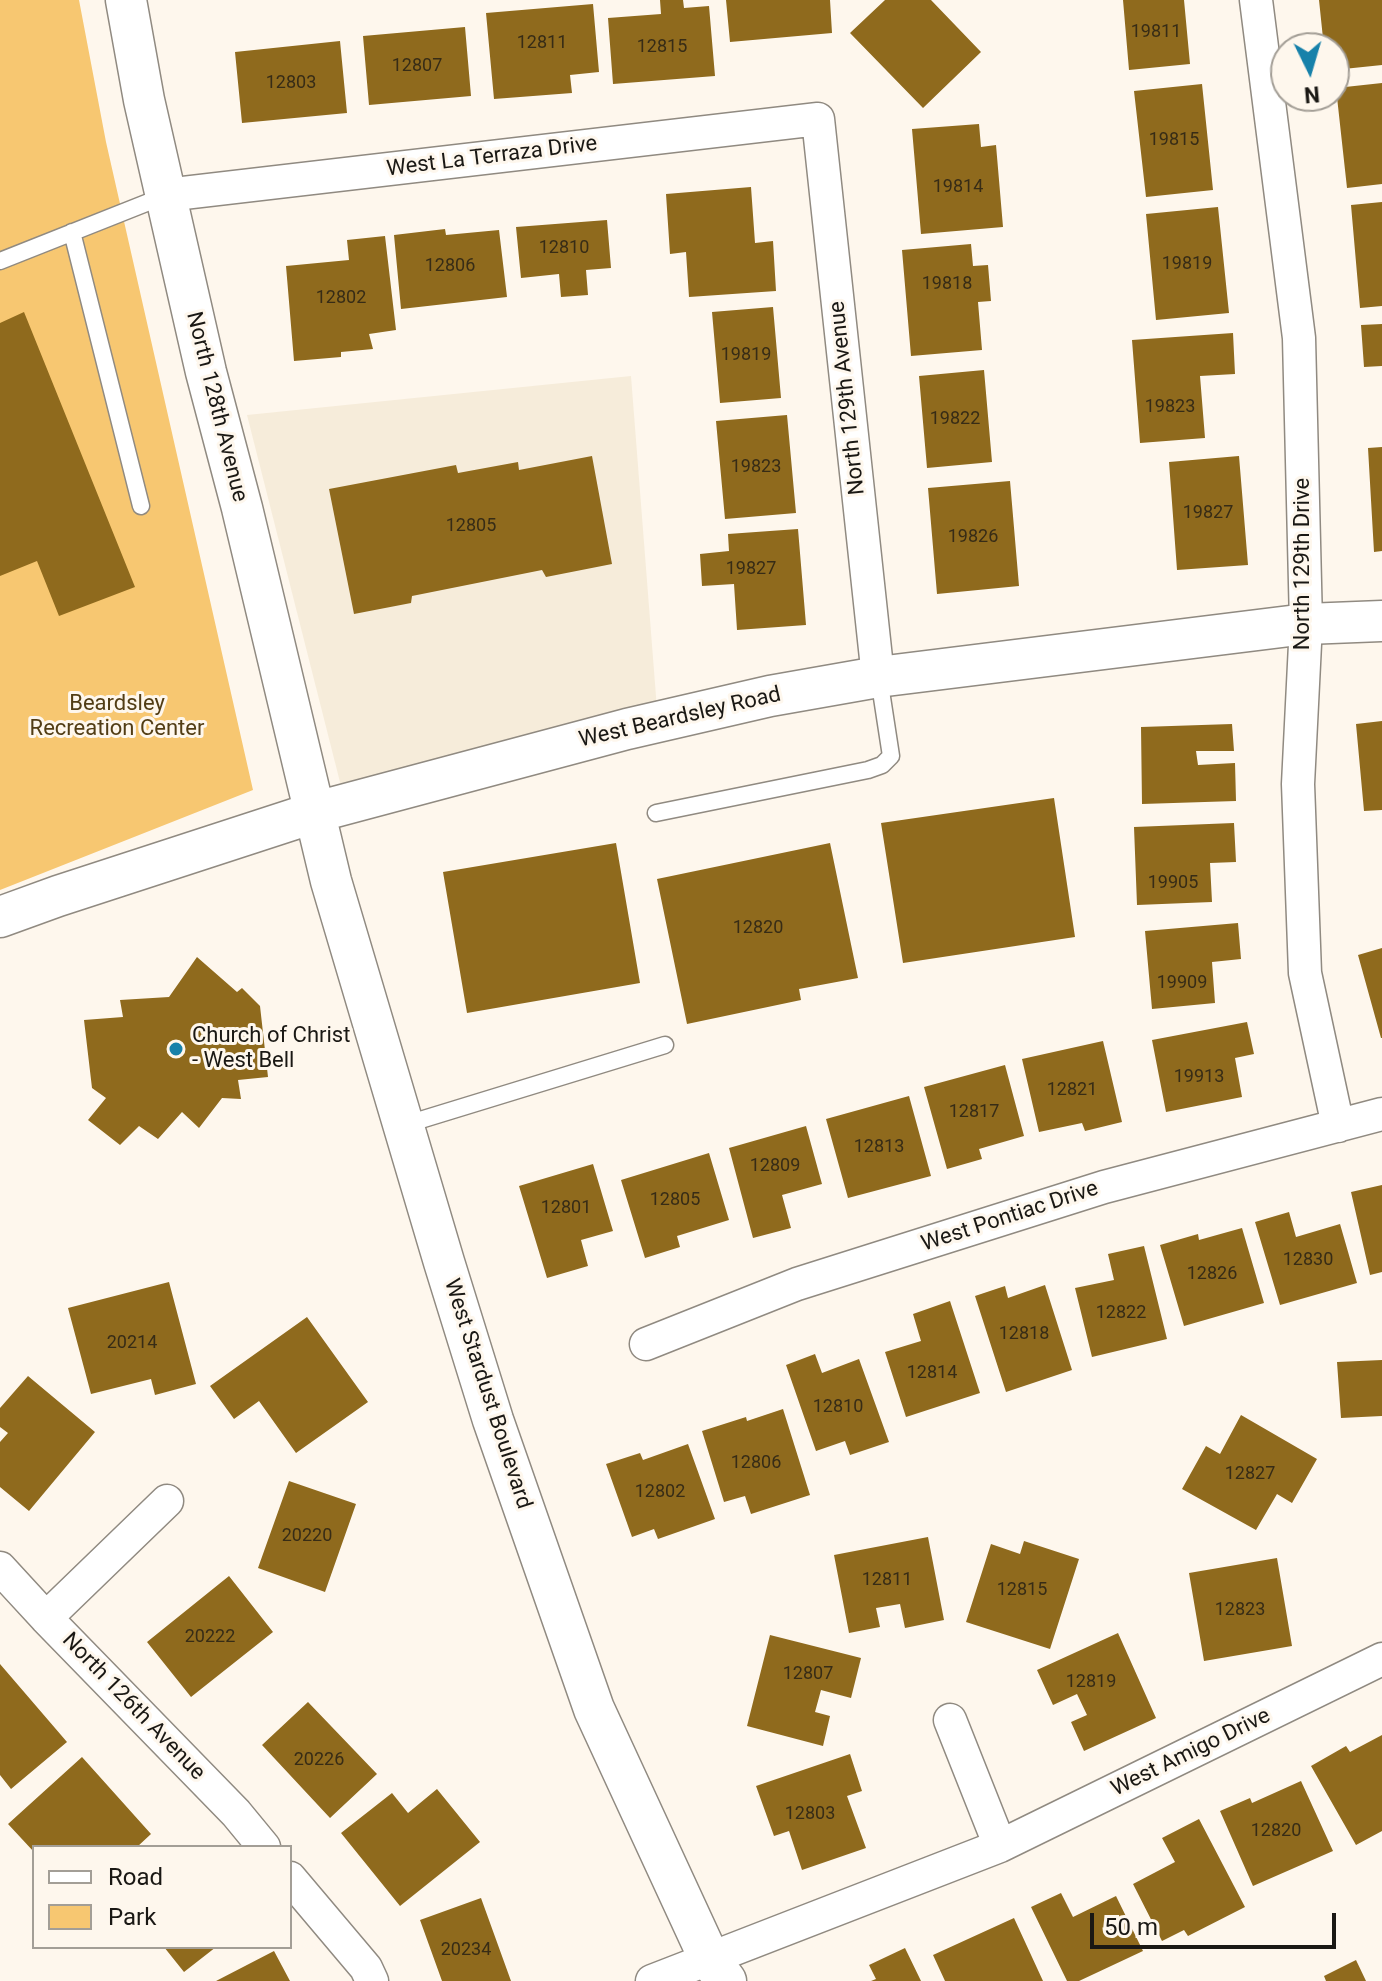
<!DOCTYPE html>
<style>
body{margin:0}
#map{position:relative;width:1382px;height:1981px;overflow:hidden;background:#fef7ed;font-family:Roboto,sans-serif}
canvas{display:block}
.legend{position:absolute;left:32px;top:1845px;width:260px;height:104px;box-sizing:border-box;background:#fef7ed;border:2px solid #a39e96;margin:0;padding:10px 14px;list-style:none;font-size:24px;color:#1a1814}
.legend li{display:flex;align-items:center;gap:16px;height:40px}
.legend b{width:40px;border:2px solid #a39e96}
.north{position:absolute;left:1270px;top:32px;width:80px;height:80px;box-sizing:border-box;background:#fef7ed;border:2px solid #a39e96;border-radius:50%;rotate:175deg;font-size:22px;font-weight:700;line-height:32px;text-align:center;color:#1a1814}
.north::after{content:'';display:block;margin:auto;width:28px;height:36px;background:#1781aa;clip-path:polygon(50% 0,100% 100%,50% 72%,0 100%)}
.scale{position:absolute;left:1090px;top:1913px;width:246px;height:36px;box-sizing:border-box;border:4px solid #1a1814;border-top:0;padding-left:10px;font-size:24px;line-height:28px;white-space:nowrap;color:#1a1814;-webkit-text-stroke:6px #fef7ed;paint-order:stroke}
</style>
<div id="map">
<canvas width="1382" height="1981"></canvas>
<ul class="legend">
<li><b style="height:10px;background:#fff"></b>Road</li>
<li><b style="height:22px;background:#f7c771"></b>Park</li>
</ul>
<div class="north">N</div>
<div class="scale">50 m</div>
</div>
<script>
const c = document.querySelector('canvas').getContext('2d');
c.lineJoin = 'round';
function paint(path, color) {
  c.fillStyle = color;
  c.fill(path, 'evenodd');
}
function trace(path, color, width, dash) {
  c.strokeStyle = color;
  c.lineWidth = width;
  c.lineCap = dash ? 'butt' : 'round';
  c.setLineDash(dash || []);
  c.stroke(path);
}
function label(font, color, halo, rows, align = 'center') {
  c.font = font + ' Roboto,sans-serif';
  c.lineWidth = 6;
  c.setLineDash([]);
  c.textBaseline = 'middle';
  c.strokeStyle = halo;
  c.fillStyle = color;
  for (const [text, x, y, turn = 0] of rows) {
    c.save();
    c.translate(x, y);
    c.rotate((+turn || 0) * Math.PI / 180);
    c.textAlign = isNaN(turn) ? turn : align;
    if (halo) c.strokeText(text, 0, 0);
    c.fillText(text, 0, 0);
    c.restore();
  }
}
paint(new Path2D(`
 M631,376L657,709L342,790L247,415Z`), '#f6ecda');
paint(new Path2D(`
 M0,0H79L106,142L253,790L0,890Z`), '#f7c771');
paint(new Path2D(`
 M660,0H683L684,8L709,6L715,76L613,84L608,18L661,14Z
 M726,0H830L832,33L730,42Z
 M885,0H931L981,52L923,108L850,33Z
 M1123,0H1184L1190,64L1129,70Z
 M1319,0H1382V65L1334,70V48H1324Z
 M593,4L599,72L570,75L572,93L494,99L486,13Z
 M465,27L471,96L369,105L363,36Z
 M340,41L347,113L242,123L235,52Z
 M1382,83V184L1347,188L1336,88Z
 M1202,84L1213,190L1146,197L1134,91Z
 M979,124L981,147L996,145L1003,227L921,234L912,129Z
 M751,187L755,243L773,241L776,291L689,297L686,252L670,254L666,194Z
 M1382,202V306L1360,308L1351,205Z
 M1218,207L1229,313L1156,320L1146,214Z
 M607,220L611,268L586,270L588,295L561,297L559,274L521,278L516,227Z
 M445,229L446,235L499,230L507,297L401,309L394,235Z
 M385,236L396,330L369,334L373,349L341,352V357L294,361L286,266L349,260L347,240Z
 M971,244L973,266L988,265L991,301L978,302L982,350L911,356L902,250Z
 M773,307L781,398L720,403L712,312Z
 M24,312L135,587L59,616L37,561L0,576V323Z
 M1382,324V366L1364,367L1361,325Z
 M1233,333L1235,374L1200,376L1205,438L1140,443L1132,340Z
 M984,370L992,462L927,468L919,376Z
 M787,415L796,513L725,519L716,421Z
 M1382,447V551L1374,552L1368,448Z
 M592,456L612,564L546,577L542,570L412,596L411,603L354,614L329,489L456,465L458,473L518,462L519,470Z
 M1239,456L1248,565L1177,570L1169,462Z
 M1010,481L1019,586L937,594L928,488Z
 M798,529L806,625L737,630L734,584L702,586L700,554L729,551L728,534Z
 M1382,721V810L1364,811L1356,724Z
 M1232,724L1234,751H1196L1198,765L1235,763L1236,801L1142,804L1141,727Z
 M1054,798L1075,937L903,963L881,823Z
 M1234,823L1236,862L1210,863L1212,902L1137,905L1134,827Z
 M616,843L640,983L467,1013L443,872Z
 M830,843L858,978L799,989L801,1000L687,1024L657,879Z
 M1238,923L1241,959L1212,962L1215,1003L1152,1009L1145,931Z
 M1382,948V1038H1381L1358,955Z
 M197,957L237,992L242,988L260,1006L268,1077L238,1080L241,1099L222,1098L199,1128L182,1112L158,1139L139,1126L120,1145L88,1120L106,1098L92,1088L84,1020L123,1017L120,1000L169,997Z
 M1247,1022L1254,1054L1235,1058L1242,1097L1166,1112L1152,1040Z
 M1103,1041L1122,1122L1085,1131L1082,1123L1039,1132L1022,1059Z
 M1005,1065L1024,1136L979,1149L982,1159L947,1169L924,1087Z
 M909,1096L931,1176L848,1198L826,1119Z
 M806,1126L822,1184L782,1195L791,1228L753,1238L729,1148Z
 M709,1153L729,1220L677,1236L680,1247L645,1258L621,1180Z
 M593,1164L613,1231L581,1240L588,1266L547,1278L519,1186Z
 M1382,1185V1272L1370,1275L1351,1192Z
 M1289,1212L1296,1237L1340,1224L1357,1283L1280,1305L1255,1222Z
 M1242,1228L1264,1303L1184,1326L1160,1245L1198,1234L1199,1240Z
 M1144,1246L1167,1339L1092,1357L1075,1288L1114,1280L1108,1254Z
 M169,1282L196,1384L155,1395L151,1379L91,1394L68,1308Z
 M1045,1285L1072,1370L1006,1392L975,1296L1005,1286L1008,1298Z
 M950,1301L980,1393L906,1417L885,1352L921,1341L913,1314Z
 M307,1317L368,1402L296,1453L259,1401L234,1419L210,1386Z
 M815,1354L822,1373L859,1359L889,1442L850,1455L845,1441L816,1451L786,1365Z
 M1382,1360V1416L1341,1418L1337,1362Z
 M28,1376L95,1432L29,1511L0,1487V1442L8,1433L0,1427V1408Z
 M783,1409L810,1495L751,1514L745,1496L724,1502L702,1431L746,1417L747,1421Z
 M1241,1415L1317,1459L1292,1503L1277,1494L1256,1530L1182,1489L1206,1446L1220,1454Z
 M688,1444L715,1519L658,1539L654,1529L632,1537L606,1464L640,1453L643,1460Z
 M289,1481L356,1504L325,1592L258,1568Z
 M928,1537L944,1620L905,1628L900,1604L876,1608L880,1627L849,1633L834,1555Z
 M1024,1541L1079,1559L1050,1649L966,1622L991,1544L1020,1554Z
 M1277,1558L1292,1646L1204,1661L1189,1573Z
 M229,1576L273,1632L191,1697L147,1642Z
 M1118,1633L1156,1718L1084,1751L1071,1722L1087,1715L1077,1694L1053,1705L1037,1670Z
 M770,1635L861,1658L851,1698L821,1690L815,1712L830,1716L823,1746L747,1726Z
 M0,1664L67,1742L11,1789L0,1775Z
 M308,1702L377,1774L330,1818L262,1745Z
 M1382,1735V1831L1356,1845L1311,1766L1346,1746L1350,1752Z
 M850,1754L862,1791L847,1796L866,1848L802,1870L789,1831L774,1836L756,1786Z
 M82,1757L151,1834L137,1847H34V1852L8,1824Z
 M1301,1781L1333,1851L1253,1886L1220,1811L1250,1798L1252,1803Z
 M437,1789L480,1842L400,1906L341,1833L392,1793L408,1813Z
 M1199,1819L1245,1907L1188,1936L1184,1930L1162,1941L1133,1884L1175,1862L1162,1838Z
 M1061,1893L1073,1917L1116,1896L1143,1951L1079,1981H1067L1031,1907Z
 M481,1898L511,1981H442L420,1920Z
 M1014,1918L1043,1981H945L933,1955Z
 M164,1947H216L184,1972Z
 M905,1948L921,1981H871L876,1979L869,1965Z
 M274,1951L290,1981H216Z
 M1356,1960L1366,1981H1326L1324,1976Z`), '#8f6a1d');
const service = new Path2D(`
 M72,232L141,506
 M0,261L164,196
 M656,813L868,770L882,765L891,756L879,678
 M404,1125L665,1045`);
const minor = new Path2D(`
 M1256,0L1299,338L1306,624L1298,784L1305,973L1338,1126
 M166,195L818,119L878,677
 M646,1344L797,1284L1104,1187L1382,1114
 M0,1568L46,1618L236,1813L264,1847
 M46,1618L167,1501
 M950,1720L1000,1846
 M290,1878L366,1968L372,1981
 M652,1981L1000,1846L1382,1659`);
const tertiary = new Path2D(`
 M126,0L144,100L206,372L242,508L331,881L444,1262L493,1420L594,1709L709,1958L726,1981
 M0,917L58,896L316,812L627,729L770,696L878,677L1306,624L1382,621`);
trace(service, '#908a81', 19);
trace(minor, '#908a81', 35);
trace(tertiary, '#908a81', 43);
trace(service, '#fff', 16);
trace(minor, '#fff', 32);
trace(tertiary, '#fff', 40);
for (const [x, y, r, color] of [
 [176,1049,8,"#1781aa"]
]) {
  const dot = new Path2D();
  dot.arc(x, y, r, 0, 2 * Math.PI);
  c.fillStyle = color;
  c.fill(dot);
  trace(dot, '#fef7ed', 3);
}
label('18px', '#372c16', null, [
 ["19811",1156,32],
 ["12811",542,43],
 ["12815",662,47],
 ["12807",417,66],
 ["12803",291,83],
 ["19815",1174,140],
 ["19814",958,187],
 ["12810",564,248],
 ["19819",1187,264],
 ["12806",450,266],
 ["19818",947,284],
 ["12802",341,298],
 ["19819",746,355],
 ["19823",1170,407],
 ["19822",955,419],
 ["19823",756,467],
 ["19827",1208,513],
 ["12805",471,526],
 ["19826",973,537],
 ["19827",751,569],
 ["19905",1173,883],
 ["12820",758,928],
 ["19909",1182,983],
 ["19913",1199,1077],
 ["12821",1072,1090],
 ["12817",974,1112],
 ["12813",879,1147],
 ["12809",775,1166],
 ["12805",675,1200],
 ["12801",566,1208],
 ["12830",1308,1260],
 ["12826",1212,1274],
 ["12822",1121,1313],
 ["12818",1024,1334],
 ["20214",132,1343],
 ["12814",932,1373],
 ["12810",838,1407],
 ["12806",756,1463],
 ["12827",1250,1474],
 ["12802",660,1492],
 ["20220",307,1536],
 ["12811",887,1580],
 ["12815",1022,1590],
 ["12823",1240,1610],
 ["20222",210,1637],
 ["12807",808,1674],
 ["12819",1091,1682],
 ["20226",319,1760],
 ["12803",810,1814],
 ["12820",1276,1831],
 ["20234",466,1950]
]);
label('22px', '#1a1814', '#fef7ed', [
 ["West La Terraza Drive",492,157,-7],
 ["North 129th Avenue",848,398,-96],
 ["North 128th Avenue",216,407,76],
 ["North 129th Drive",1303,564,-90],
 ["West Beardsley Road",680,718,-13],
 ["West Pontiac Drive",1010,1217,-18],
 ["West Stardust Boulevard",487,1394,72],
 ["North 126th Avenue",133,1707,46],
 ["West Amigo Drive",1191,1753,-26]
]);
label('22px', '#523d15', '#fef7ed', [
 ["Beardsley",117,704],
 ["Recreation Center",117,729]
]);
label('22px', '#1a1814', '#fef7ed', [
 ["Church of Christ",192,1036],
 ["- West Bell",192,1061]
], 'left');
</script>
